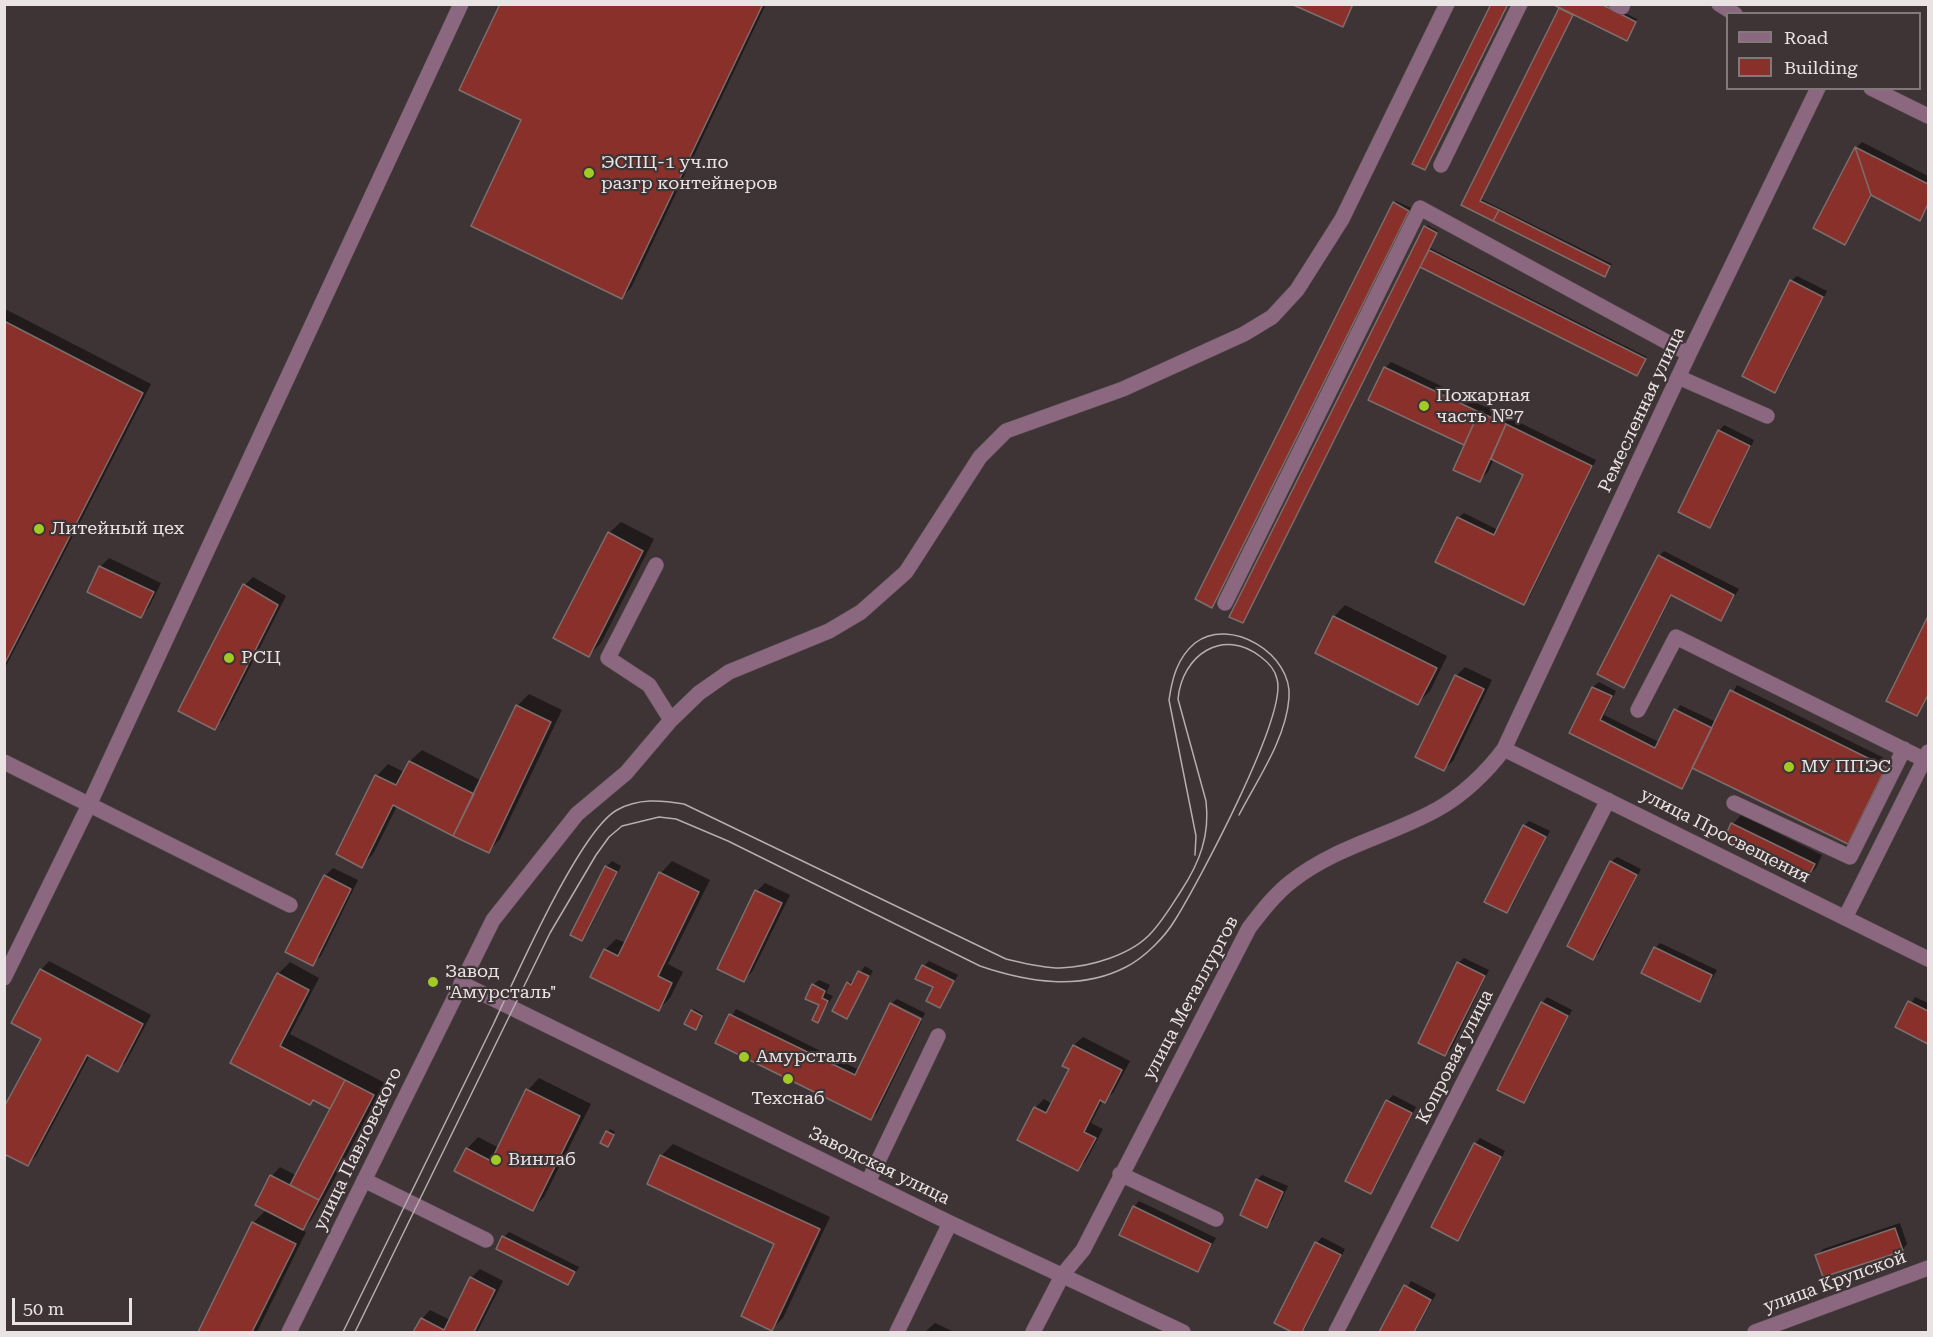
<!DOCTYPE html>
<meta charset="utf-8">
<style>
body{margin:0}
#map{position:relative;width:1933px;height:1337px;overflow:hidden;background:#3e3335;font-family:"Roboto Serif",serif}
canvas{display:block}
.frame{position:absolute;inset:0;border:6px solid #eae3e4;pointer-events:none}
.legend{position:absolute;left:1726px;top:12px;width:195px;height:78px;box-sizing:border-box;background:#3e3335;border:2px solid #83797b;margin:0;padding:8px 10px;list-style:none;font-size:18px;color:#eae3e4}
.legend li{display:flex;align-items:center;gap:12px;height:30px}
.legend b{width:30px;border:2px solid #83797b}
.scale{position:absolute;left:12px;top:1298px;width:120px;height:27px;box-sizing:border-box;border:3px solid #eae3e4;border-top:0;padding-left:8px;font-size:18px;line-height:21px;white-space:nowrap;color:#eae3e4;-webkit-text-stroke:4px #3e3335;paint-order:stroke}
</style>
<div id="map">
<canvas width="1933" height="1337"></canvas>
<div class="frame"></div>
<ul class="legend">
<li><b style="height:8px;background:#8b687f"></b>Road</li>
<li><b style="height:16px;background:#8a302a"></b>Building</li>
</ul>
<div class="scale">50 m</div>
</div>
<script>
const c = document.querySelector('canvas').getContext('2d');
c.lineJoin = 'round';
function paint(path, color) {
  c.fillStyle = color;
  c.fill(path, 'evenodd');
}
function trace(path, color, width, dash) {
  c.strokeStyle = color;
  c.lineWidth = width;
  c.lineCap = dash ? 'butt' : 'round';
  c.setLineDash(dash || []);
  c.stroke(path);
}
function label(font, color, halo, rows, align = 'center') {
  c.font = font + ' "Roboto Serif",serif';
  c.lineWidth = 4.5;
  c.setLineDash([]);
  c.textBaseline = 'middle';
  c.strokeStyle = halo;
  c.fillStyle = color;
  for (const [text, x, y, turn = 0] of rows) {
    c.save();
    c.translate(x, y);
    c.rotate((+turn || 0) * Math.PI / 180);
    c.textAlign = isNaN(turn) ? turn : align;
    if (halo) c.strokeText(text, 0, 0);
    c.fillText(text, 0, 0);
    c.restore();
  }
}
paint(new Path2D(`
 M502,4H766L631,288L622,297L523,120Z
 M1555,4H1607L1637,19L1627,39L1573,13L1481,199L1612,264L1604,275L1463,205L1561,7Z
 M1862,142L1928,176V207L1920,219L1873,194L1845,243L1815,228L1856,148Z
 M1396,201L1411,208L1214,604L1394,203Z
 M1427,225L1438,231L1430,248L1647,357L1637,374L1421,266L1245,619Z
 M1797,276L1827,291L1780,386L1775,391L1791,281Z
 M7,310L151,384L4,670V312Z
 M1391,362L1485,407L1489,404L1514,416L1512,419L1596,460L1529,598L1524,603L1458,518L1464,513L1498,530L1525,474L1494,459L1488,472L1480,480L1468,439L1463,443L1385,368Z
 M1724,425L1754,440L1715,521L1710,526L1719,431Z
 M621,522L654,539L601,643L589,655L609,533Z
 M1664,551L1739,589L1721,619L1673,594L1629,680L1624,686L1659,556Z
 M109,558L161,583L149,607L141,616L100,567Z
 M253,577L286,596L223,720L214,728L245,585Z
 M1345,605L1447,656L1430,691L1418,703L1334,617Z
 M1928,620V697L1917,715L1888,700Z
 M1465,667L1492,680L1453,761L1444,769L1456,676Z
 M1599,682L1616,691L1604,715L1659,742L1680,705L1716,722L1737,685L1890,761L1853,837L1848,843L1694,767L1682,787L1571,732L1593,687Z
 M529,694L562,710L500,839L489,851L397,806L373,854L362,866L338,854L377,776L388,764L404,772L410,761L422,750L482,781L517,706Z
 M1741,815L1822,855L1816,868L1807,877L1726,838L1733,824Z
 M1529,821L1550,831L1512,906L1507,912L1524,826Z
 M1617,857L1641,869L1599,953L1593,958L1611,862Z
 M612,861L621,866L587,934L581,939L572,934L606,867Z
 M672,861L710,880L668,964L683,972L670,998L658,1010L605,950L616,939L626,943L661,873Z
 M333,868L358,880L321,956L312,964L325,876Z
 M765,883L790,895L752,972L744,980L757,891Z
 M1660,943L1717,970L1700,1000L1655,948Z
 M1464,958L1489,970L1451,1049L1445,1055L1458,963Z
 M49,961L151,1015L126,1062L117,1070L90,1055L36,1156L27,1165L43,1038L41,970Z
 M929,961L958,975L940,1007L935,987L924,966Z
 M290,962L319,978L290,1034L385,1083L330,1187L311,1220L302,1230L306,1232L257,1332H200L253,1223L267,1209L257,1204L272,1176L280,1167L297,1176L332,1108L314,1099L309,1104L232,1063L278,974Z
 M865,966L873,971L847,1017L848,983L856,979Z
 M819,980L830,985L826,993L833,996L817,1021L821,1005L813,985Z
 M1547,997L1572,1010L1529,1096L1523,1101L1542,1003Z
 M1915,997L1928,1003V1042L1897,1027Z
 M897,999L925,1013L923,1018L892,1003Z
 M891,1006L922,1021L877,1113L871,1118L717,1042L736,1009L859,1070Z
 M694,1009L703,1014L697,1026L692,1011Z
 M1083,1037L1130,1061L1113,1093L1103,1100L1091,1123L1103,1129L1086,1161L1078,1170L1019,1139L1035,1108L1044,1099L1052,1104L1071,1068L1064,1065L1074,1045Z
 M539,1078L591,1104L544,1197L533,1209L467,1149L478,1137L499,1148L528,1090Z
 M1393,1095L1416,1107L1376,1187L1370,1192L1347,1180L1388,1101Z
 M610,1129L615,1132L610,1143L602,1142Z
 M1480,1138L1505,1151L1463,1234L1458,1239L1475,1144Z
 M673,1144L830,1217L783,1318L772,1329L776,1243L649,1183L662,1155Z
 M1262,1175L1288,1186L1272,1221L1267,1226L1257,1180Z
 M1139,1201L1216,1238L1197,1271L1134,1207Z
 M1900,1223L1907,1244L1902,1250L1817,1255L1823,1249Z
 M509,1232L579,1267L573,1277L568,1283L504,1237Z
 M1322,1237L1345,1249L1305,1329L1295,1332L1276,1323L1317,1243Z
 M480,1269L503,1281L477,1332H415L422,1319L430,1310L450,1320L471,1278Z
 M1411,1281L1436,1294L1415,1332H1381Z
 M935,1323L954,1332H925Z`), '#0007');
const building = new Path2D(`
 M500,4H763L622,299L471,226L521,120L459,90Z
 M1291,4H1353L1343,27Z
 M1491,4H1508L1425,170L1412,164Z
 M1552,4H1601L1636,22L1627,41Z
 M1559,8L1573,15L1480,201L1499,210L1493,221L1461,205Z
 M1855,147L1928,184V204L1920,221L1871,195Z
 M1855,147L1871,195L1845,245L1813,228Z
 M1393,202L1409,211L1212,608L1195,599Z
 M1499,210L1610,266L1605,277L1493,221Z
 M1424,226L1437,233L1243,623L1229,617Z
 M1429,250L1646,359L1637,376L1420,267Z
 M1790,280L1823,297L1775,393L1742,376Z
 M4,321L143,393L4,665Z
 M1384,367L1479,412L1464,445L1368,400Z
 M1479,412L1506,424L1480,482L1453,470Z
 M1506,424L1592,466L1524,605L1435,562L1457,517L1494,535L1523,475L1491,459Z
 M1718,430L1750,446L1710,528L1678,512Z
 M608,532L643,551L589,657L553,638Z
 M1658,555L1734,595L1721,621L1671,595L1624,688L1597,674Z
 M99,566L154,592L141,618L87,592Z
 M243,584L278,605L215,730L178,711Z
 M1333,616L1437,668L1418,705L1315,653Z
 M1928,616V695L1917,716L1886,701Z
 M1455,675L1484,689L1444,771L1415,757Z
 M1592,687L1612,696L1600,720L1655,748L1674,709L1712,728L1682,789L1569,733Z
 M1730,690L1886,767L1848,844L1692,768Z
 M516,705L551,722L489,853L453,836Z
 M409,761L474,794L453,836L393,805L362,868L336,854L375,775L396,785Z
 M1731,823L1815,864L1807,879L1724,839Z
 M1523,825L1546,837L1507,913L1484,902Z
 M1610,861L1637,875L1593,960L1567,946Z
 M605,866L617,872L582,941L570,935Z
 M659,872L699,892L658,976L672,983L659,1011L590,977L604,949L618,956Z
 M324,875L351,889L313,966L285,952Z
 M755,890L782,903L744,982L717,969Z
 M1654,947L1712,975L1700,1002L1641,973Z
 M1457,962L1485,976L1445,1056L1418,1043Z
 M922,965L954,981L940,1008L926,1001L933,987L915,979Z
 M40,969L143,1024L118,1072L87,1055L28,1166L4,1154V1107L41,1039L11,1023Z
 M858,971L869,976L847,1019L832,1011L847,982L851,985Z
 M277,973L309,990L280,1046L345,1080L330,1109L313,1100L310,1105L230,1063Z
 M812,984L825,991L822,998L828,1001L818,1023L812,1020L819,1005L805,999Z
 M1908,1001L1928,1011V1044L1895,1027Z
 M1541,1002L1568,1016L1524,1103L1497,1090Z
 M890,1003L921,1019L871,1120L715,1043L729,1014L855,1075Z
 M691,1010L702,1016L696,1030L684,1024Z
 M1073,1045L1122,1070L1105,1103L1100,1100L1084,1132L1096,1138L1078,1171L1017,1140L1034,1107L1046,1113L1069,1069L1062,1066Z
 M345,1080L374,1095L319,1200L290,1185Z
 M526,1089L580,1116L533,1211L454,1171L466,1148L491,1161Z
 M1386,1100L1412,1113L1371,1194L1345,1181Z
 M606,1131L614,1135L608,1147L600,1143Z
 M1474,1143L1501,1157L1458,1241L1431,1227Z
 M660,1155L820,1229L772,1331L741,1316L774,1244L647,1184Z
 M270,1175L319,1200L303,1230L255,1205Z
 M1256,1179L1283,1192L1267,1228L1240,1215Z
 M1133,1206L1211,1244L1198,1272L1119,1235Z
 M252,1222L296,1244L252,1332H198Z
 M1895,1228L1903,1251L1823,1277L1815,1255Z
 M502,1236L575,1272L568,1285L496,1249Z
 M1315,1242L1341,1255L1302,1332H1292L1274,1323Z
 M470,1277L495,1290L474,1332H413L421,1318L444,1330Z
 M1404,1285L1431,1300L1414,1332H1379Z`);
paint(building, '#8a302a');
trace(building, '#7c6e6d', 1.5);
const minor = new Path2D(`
 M1616,4L1622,7L1623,4
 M1719,4L1735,14
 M1871,88L1928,116
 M1441,165L1520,4
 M1678,377L1767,416
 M656,565L608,658L649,685L671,720
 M1225,603L1420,208L1689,354
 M1638,710L1676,637L1925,760
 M1504,749L1928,959
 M4,762L290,905
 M1734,803L1850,857L1904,749
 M1845,918L1928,752
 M4,978L89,805L461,4
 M461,983L950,1223L1183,1332
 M1120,1174L1216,1219
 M364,1180L486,1240
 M868,1182L938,1036
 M289,1332L493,920L577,814L626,773L671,720L699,693L729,672L829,631L861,612L906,572L980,457L1006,431L1123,389L1244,334L1272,317L1297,290L1342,219L1447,4
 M897,1332L950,1223
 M1033,1332L1063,1274L1083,1250L1249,928C1262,911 1275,894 1292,881C1335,847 1389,836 1436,810C1462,796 1487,772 1504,749L1689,354L1818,88
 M1336,1332L1608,800
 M1755,1332L1928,1268`);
trace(minor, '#5a4f51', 16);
trace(minor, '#8b687f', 15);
trace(new Path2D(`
 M1195,855L1196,836L1169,700C1172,679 1177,658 1195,643C1230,616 1293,654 1289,698C1286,739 1257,780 1239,815
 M343,1332C393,1230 443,1128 493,1025C514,981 579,831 617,810C638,798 661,800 684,804L1006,959C1023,963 1042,968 1060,968C1090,967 1132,955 1152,932C1163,920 1172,905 1181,891C1200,862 1210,835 1206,801L1178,699C1182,655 1223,627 1261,657C1269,663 1275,669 1277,679C1288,715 1198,883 1175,920C1165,937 1144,958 1126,967C1080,991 1027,982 980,966L728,841L676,819L659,817L622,826L609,837L596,855L550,933L355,1332`), '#b5adae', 1.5);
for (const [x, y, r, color] of [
 [589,173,6,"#a3c927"],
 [1424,406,6,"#a3c927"],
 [39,529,6,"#a3c927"],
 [229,658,6,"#a3c927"],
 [1789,767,6,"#a3c927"],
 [433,982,6,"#a3c927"],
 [744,1057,6,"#a3c927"],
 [788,1079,6,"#a3c927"],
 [496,1160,6,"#a3c927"]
]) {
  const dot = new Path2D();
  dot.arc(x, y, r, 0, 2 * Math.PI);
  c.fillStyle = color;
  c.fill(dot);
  trace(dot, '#3e3335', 2);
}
label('18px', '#eae3e4', '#3e3335', [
 ["ЭСПЦ-1 уч.по",601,163],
 ["разгр контейнеров",601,184],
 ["Пожарная",1436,396],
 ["часть №7",1436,417],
 ["Литейный цех",51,529],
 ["РСЦ",241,658],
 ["МУ ППЭС",1801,767],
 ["Завод",445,972],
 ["\"Амурсталь\"",445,993],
 ["Амурсталь",756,1057],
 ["Техснаб",788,1099,"center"],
 ["Винлаб",508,1160]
], 'left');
label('18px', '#eae3e4', '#3e3335', [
 ["Ремесленная улица",1642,410,-65],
 ["улица Просвещения",1725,836,27],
 ["улица Металлургов",1191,998,-62],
 ["Копровая улица",1455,1057,-63],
 ["улица Павловского",358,1149,-64],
 ["Заводская улица",879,1166,26],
 ["улица Крупской",1835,1282,-20]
]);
</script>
